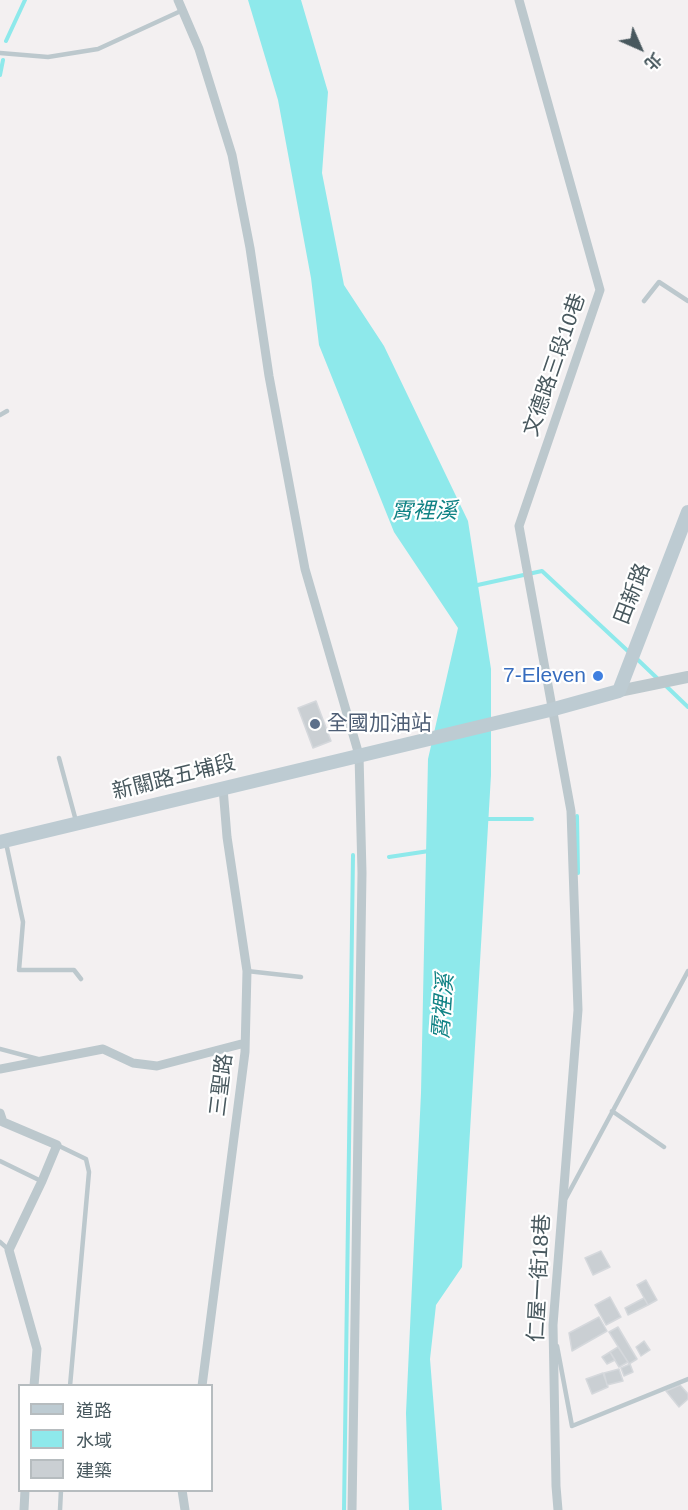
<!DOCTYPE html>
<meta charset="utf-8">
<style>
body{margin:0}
#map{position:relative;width:688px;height:1510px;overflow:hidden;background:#f3f0f1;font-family:Helvetica,"Noto Sans TC",sans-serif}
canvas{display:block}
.legend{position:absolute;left:18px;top:1384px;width:195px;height:108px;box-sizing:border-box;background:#fff;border:2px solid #b6bcbf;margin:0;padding:8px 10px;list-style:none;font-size:18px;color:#48585e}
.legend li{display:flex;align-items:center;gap:12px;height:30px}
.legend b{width:30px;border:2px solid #b6bcbf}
.north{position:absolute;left:610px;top:18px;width:60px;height:60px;-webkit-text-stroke:4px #fff;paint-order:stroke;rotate:135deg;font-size:16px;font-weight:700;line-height:24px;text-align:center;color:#48585e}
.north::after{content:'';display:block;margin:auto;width:21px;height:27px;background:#48585e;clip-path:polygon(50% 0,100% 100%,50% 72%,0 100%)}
</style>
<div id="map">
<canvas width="688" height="1510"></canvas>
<ul class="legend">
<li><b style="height:8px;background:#bdcbd2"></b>道路</li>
<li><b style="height:16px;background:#8ee9eb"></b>水域</li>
<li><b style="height:16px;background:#cacfd3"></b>建築</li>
</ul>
<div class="north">北</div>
</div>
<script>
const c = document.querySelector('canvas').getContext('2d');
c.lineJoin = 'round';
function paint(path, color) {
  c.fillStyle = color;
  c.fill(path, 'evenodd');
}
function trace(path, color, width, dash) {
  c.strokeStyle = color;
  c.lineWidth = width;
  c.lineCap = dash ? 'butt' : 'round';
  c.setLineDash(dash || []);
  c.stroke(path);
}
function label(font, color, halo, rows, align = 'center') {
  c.font = font + ' Helvetica,"Noto Sans TC",sans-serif';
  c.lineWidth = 4.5;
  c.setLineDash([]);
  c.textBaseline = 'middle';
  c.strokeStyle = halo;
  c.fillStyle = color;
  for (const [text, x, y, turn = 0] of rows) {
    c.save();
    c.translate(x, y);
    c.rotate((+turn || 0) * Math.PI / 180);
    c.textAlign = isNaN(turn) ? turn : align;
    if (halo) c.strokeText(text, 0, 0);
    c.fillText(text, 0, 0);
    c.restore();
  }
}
paint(new Path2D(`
 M248,0H301L328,92L322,173L344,285L384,346L468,521L491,669V775L462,1267L436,1305L430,1359L442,1510H409L406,1413L421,1093L428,759L458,628L394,532L319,345L311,278L278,100Z`), '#8ee9eb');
trace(new Path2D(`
 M6,41L25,0
 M0,75L3,60
 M473,586L542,571L630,653
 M636,658L659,680
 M665,685L688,707
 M577,816L578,873
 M485,819H532
 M389,857L429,851
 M344,1510L353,855`), '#8ee9eb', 4);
const building = new Path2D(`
 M316,701L331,741L313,748L298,708Z
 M601,1251L610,1267L593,1275L585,1258Z
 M646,1280L657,1300L648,1305L637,1285Z
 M610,1297L621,1317L606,1325L595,1305Z
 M644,1298L648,1305L628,1315L625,1308Z
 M599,1317L607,1331L572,1351L569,1333Z
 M618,1327L637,1359L629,1364L609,1332Z
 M644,1341L650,1350L641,1356L636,1347Z
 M618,1347L628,1362L619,1367L610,1352Z
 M610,1352L615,1360L607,1364L602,1357Z
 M630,1364L633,1372L624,1376L621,1368Z
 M619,1369L623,1381L607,1385L604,1373Z
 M603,1373L608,1387L592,1394L586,1379Z
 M680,1385L688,1394V1399L679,1407L666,1391Z`);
paint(building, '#cacfd3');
trace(building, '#d5d8dc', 1.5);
trace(new Path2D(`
 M0,53L48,57L98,49L183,10
 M644,301L659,282L688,301
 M0,415L7,411
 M59,758L76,821
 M6,843L23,922L19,970H74L81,979
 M247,971L301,977
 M0,1049L38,1059
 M612,1111L664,1147
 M57,1145L86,1159L89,1172L70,1386
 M0,1161L41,1181
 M566,1198L688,971
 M0,1242L9,1250
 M557,1346L572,1426L688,1379
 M60,1510L61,1490`), '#bcc8cd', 4.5);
trace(new Path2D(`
 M178,0L199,49L232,155L250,248L269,376L305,569L359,755L362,873L352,1510
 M519,0L600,290L519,526L571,811L578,1010L553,1325L556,1486L558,1510
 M0,1069L103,1049L133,1063L157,1066L245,1043
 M0,1113L3,1122L57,1145L42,1181L9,1250L37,1349L34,1386
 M202,1386L245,1052L247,971L227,837L223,788
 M182,1490L185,1510
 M24,1510L25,1490`), '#bcc8cd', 9);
trace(new Path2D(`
 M619,691L688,677`), '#bcc8cd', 12);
trace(new Path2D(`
 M0,842L554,709L619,691L688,512`), '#bdcbd2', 14);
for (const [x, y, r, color] of [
 [598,676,6,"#3f7fe0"],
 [315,724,6,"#5c6f8a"]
]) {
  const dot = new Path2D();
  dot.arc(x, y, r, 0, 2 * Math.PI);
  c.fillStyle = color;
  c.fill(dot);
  trace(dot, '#fff', 2);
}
label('21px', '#48585e', '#fff', [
 ["文德路三段10巷",555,365,-71],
 ["田新路",633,594,-69],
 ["新關路五埔段",174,778,-14],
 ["三聖路",222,1085,-83],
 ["仁屋一街18巷",540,1278,-87]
]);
label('21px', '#366cbe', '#fff', [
 ["7-Eleven",586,676]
], 'right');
label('21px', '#4e5e75', '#fff', [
 ["全國加油站",327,724]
], 'left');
label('italic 22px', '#0f8284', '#fff', [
 ["霄裡溪",424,512],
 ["霄裡溪",444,1007,-86]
]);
</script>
